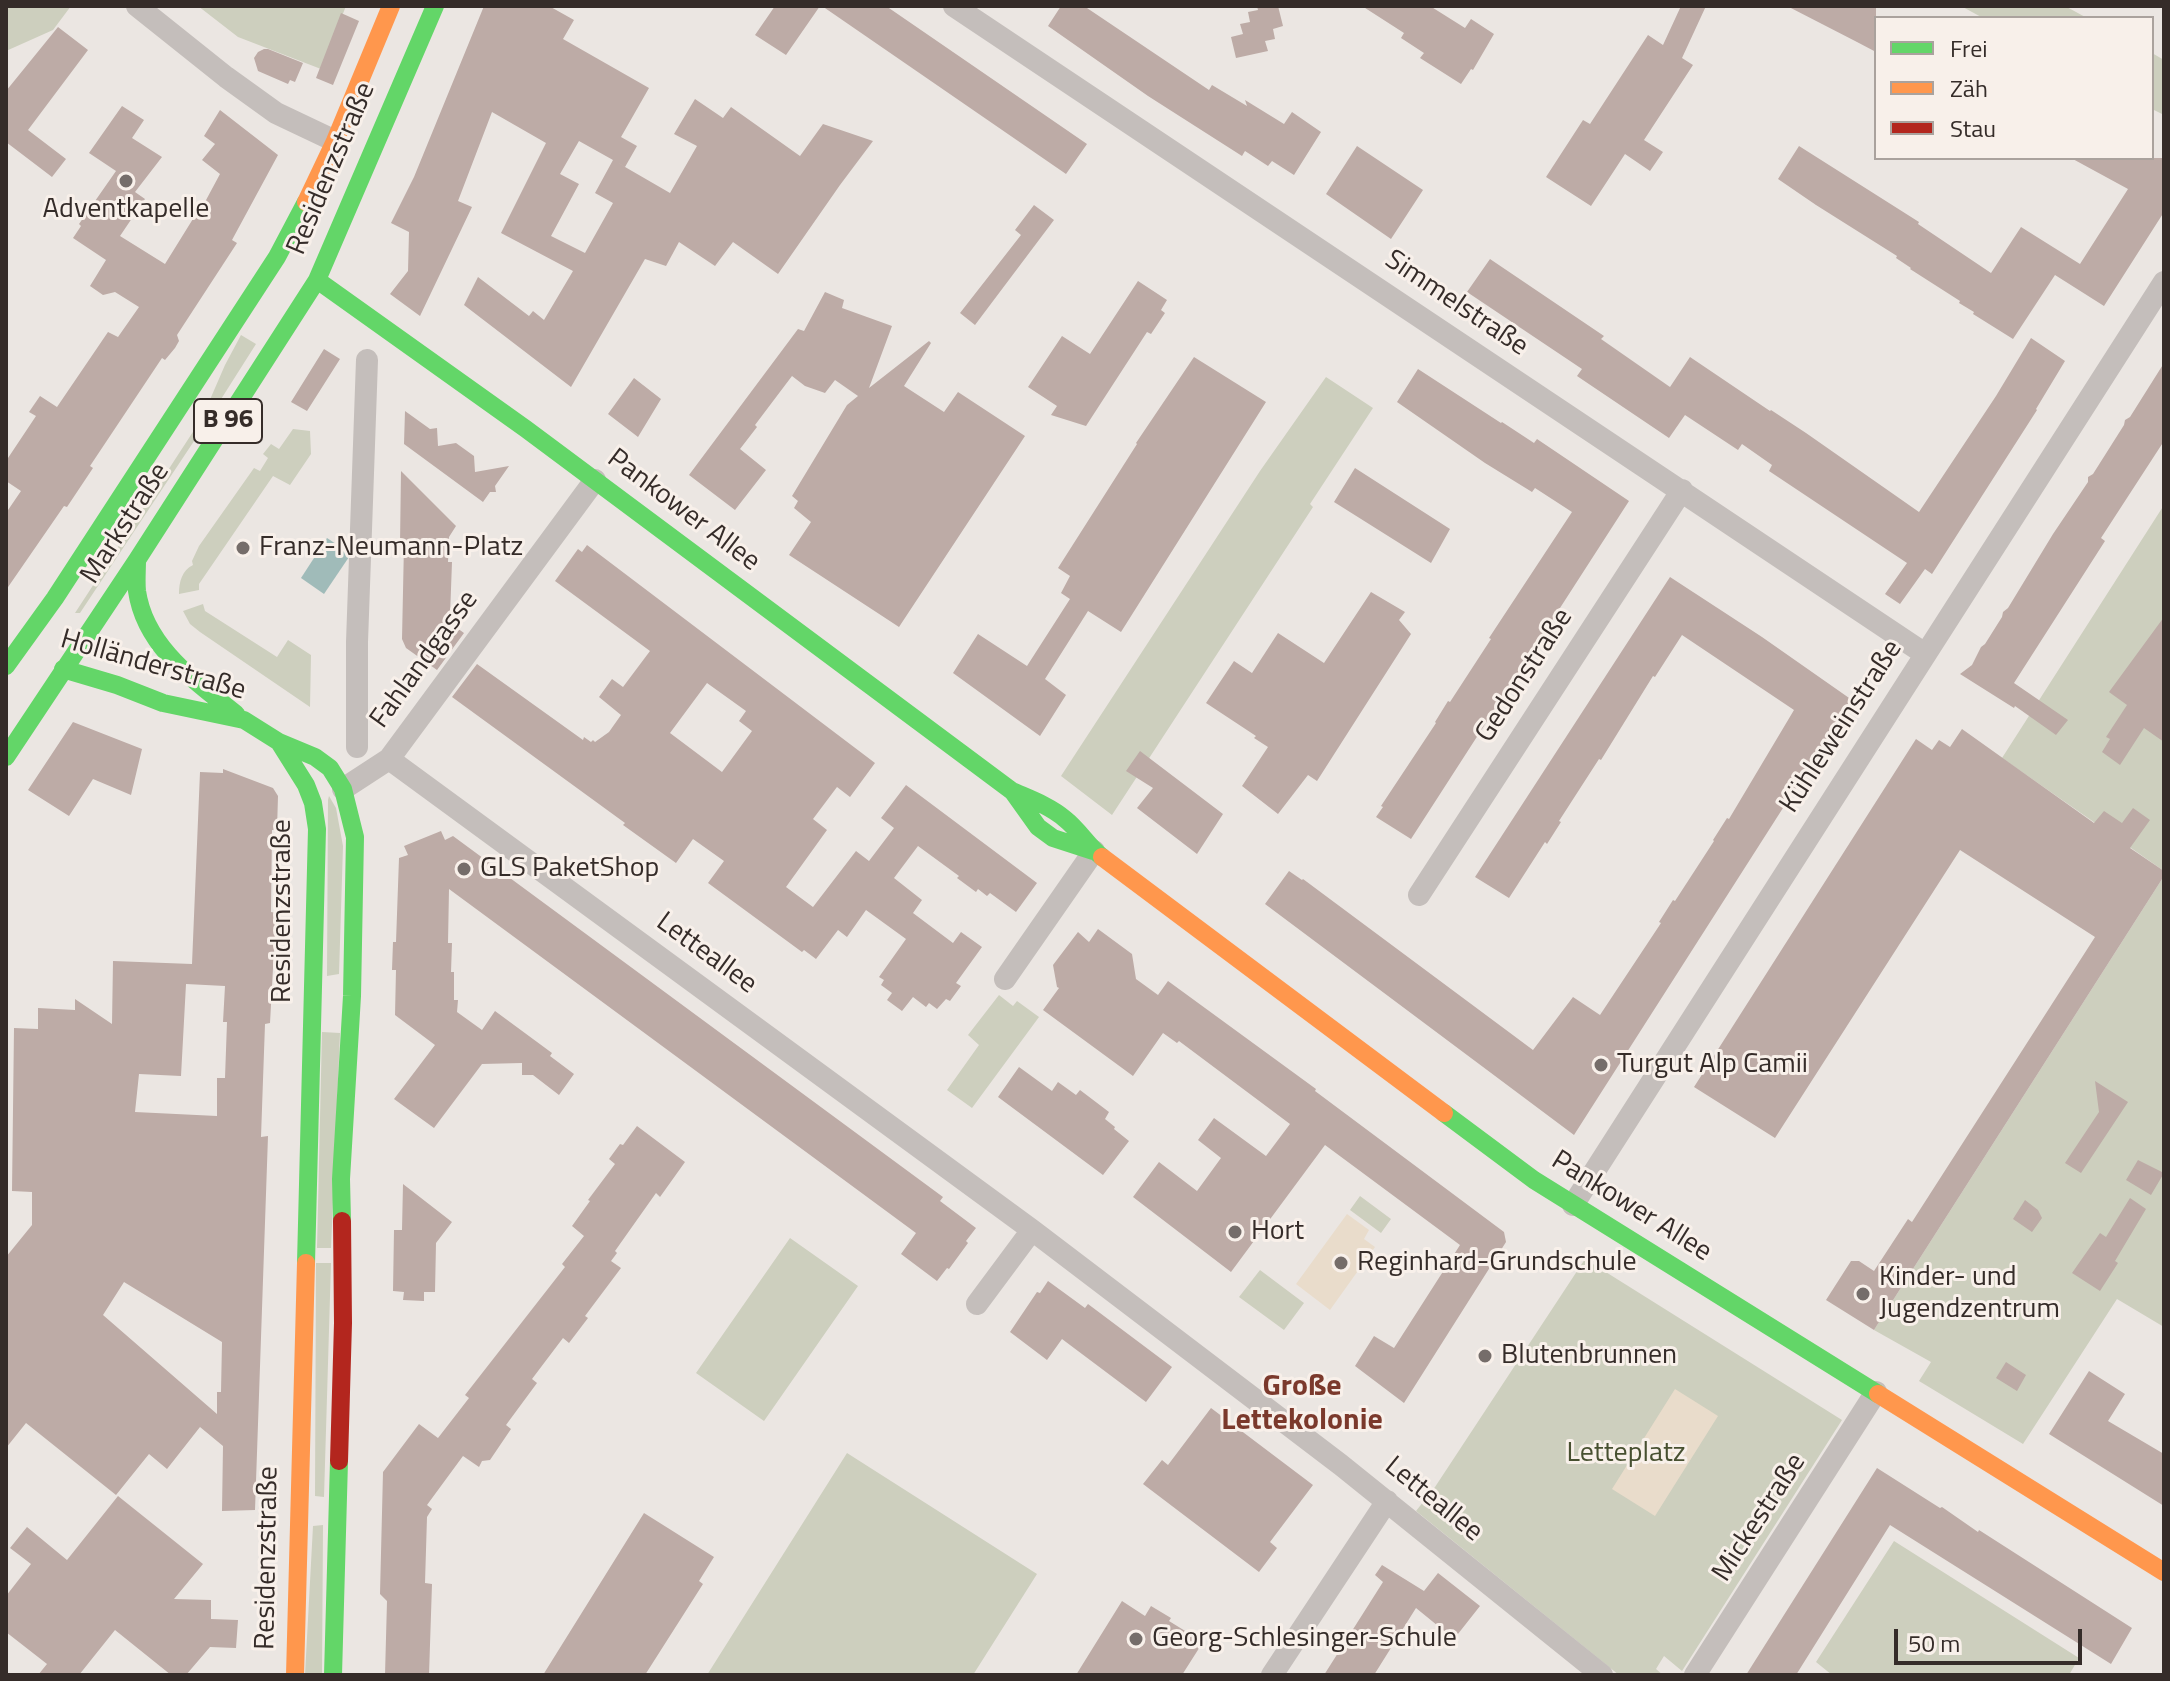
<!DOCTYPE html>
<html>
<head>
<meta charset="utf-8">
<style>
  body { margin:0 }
  #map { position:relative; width:2170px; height:1681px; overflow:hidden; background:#ebe6e2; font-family:"Titillium Web",sans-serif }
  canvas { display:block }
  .frame { position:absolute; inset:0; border:8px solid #352c29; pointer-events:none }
  .legend { position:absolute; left:1874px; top:16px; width:280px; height:144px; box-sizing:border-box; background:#f8f0ea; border:2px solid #aaa29d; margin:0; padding:10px 14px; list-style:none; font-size:24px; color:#352c29 }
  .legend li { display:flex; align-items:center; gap:16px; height:40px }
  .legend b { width:40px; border:2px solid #aaa29d }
  .scale { position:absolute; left:1894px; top:1629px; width:188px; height:36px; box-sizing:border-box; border:4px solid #352c29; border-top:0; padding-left:10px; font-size:24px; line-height:28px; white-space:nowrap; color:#352c29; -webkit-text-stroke:6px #f8f0ea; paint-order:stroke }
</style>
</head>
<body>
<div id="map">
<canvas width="2170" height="1681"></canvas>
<div class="frame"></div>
<ul class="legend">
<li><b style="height:10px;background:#63d668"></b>Frei</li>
<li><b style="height:10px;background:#ff974d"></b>Zäh</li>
<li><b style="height:10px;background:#b3261e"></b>Stau</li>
</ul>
<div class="scale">50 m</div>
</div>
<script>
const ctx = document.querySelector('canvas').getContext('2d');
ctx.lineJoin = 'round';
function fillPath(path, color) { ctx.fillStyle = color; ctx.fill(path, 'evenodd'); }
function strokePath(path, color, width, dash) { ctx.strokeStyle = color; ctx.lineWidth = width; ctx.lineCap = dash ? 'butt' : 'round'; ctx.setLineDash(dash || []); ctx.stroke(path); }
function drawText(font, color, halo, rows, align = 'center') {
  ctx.font = font + ' "Titillium Web",sans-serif'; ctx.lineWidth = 6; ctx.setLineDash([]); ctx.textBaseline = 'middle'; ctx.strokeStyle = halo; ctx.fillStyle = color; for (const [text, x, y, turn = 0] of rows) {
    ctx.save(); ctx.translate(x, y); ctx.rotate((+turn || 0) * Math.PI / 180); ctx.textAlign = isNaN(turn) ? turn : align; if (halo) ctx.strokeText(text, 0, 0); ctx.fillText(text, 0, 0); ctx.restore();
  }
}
fillPath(new Path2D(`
  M6 6H71L53 30 6 51Z
  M198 6H346L321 69 238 37Z
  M1961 6H2065L2087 18H1983Z
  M2152 53 2164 60V115L2152 109Z
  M241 335 256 344 204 426 80 613H75L202 418 225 365Z
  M1326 377 1373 408 1310 504 1313 507 1112 815 1061 776 1260 471Z
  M293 429 310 431 311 454 290 485 273 476 199 584V590L179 594C179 582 182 570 193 565L192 561 199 546 254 468 260 471 268 458 263 454 271 444 279 449Z
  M2164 505V871L2002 758Z
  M203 604 205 611 277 657 288 640 311 655 310 707 200 632 190 624 183 611Z
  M329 796 336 808 343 846 339 974 327 976 328 800Z
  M2164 876V1327L2117 1299 2023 1444 1919 1381 1931 1362 1874 1330Z
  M999 995 1013 1006 1017 1001 1039 1017 972 1108 947 1090 979 1045 968 1035Z
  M322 1032 340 1033 331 1248H317Z
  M1360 1196 1391 1219 1381 1233 1350 1210Z
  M790 1238 858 1286 764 1421 696 1373Z
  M1585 1259 1842 1420 1682 1671 1664 1656 1656 1669 1663 1675H1619L1416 1511 1435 1487Z
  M316 1263H331L324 1497 315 1496Z
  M1260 1270 1304 1303 1284 1330 1239 1297Z
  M847 1453 1037 1574 973 1675H707Z
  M323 1525 322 1675H305L313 1526Z
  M1894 1541 2079 1658 2069 1675H1832L1816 1662Z`), '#cdcfbe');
fillPath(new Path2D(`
  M1347 1214 1369 1230 1364 1239 1375 1247 1330 1310 1296 1284Z
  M1675 1389 1718 1416 1655 1516 1612 1489Z`), '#e9dccb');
fillPath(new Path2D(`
  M327 538 351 554 324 594 301 578Z`), '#a0bbb9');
fillPath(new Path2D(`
  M484 6H549L574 20 563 39 649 88 621 137 637 146 625 167 613 160 670 193 697 146 674 134 695 99 723 118 731 107 800 156 823 124 873 141 840 185 778 274 733 242 715 266 679 242 666 266 645 259 571 387 464 305 478 277 529 316 533 311 544 320 573 271 501 233 546 143 492 112 458 201 472 207 420 316 390 294 408 271 409 232 391 223 414 177ZM579 141 613 160 595 193 613 203 585 253 551 236 579 184 560 174Z
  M775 6H820L786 55 755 35Z
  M822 6H886L1087 144 1066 174Z
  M1061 6H1084L1209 90 1212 85 1247 106 1245 100 1284 124 1292 112 1321 132 1294 175 1272 161 1268 166 1245 151 1242 156 1148 96 1048 26Z
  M1257 6H1278L1283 26 1273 29 1275 39 1265 41 1268 51 1236 58 1231 37 1243 34 1240 24 1250 22 1248 12 1258 10Z
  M1362 6H1430L1465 28 1471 19 1494 34 1473 70 1471 69 1461 84 1420 58 1424 53 1401 38 1404 33Z
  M1681 6H1706L1682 58 1693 65 1644 140 1663 152 1650 171 1625 154 1591 206 1546 177 1583 120 1590 124 1648 35 1663 45Z
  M1787 6H1876V52L1857 42Z
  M341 13 359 21 333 85 316 78Z
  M58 27 88 50 28 130 66 159 52 177 6 142V91Z
  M264 49H268L303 63 295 82 290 80 288 84 258 71 254 58 258 52Z
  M122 106 144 120 132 138 162 157 135 192 145 199 120 236 165 264 196 214 198 215 220 174 202 160 215 144 204 136 220 110 278 155 232 240 237 243 177 335 179 341 175 348 165 360 162 358 90 466 93 468 67 507 64 506 6 590V513L21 491 6 481V461L36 416 29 412 40 396 57 407 108 332 118 337 139 307 115 292 103 295 90 286 106 260 73 238 81 226 79 224 116 171 89 153Z
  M1357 146 1423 190 1391 239 1326 194Z
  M1799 146 1919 222 1918 224 1991 273 2021 227 2080 264 2128 189 2071 158H2164V212L2104 306 2055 275 2013 339 1973 314 1974 312 1959 303 1960 301 1910 269 1911 268 1896 258 1897 256 1816 205 1778 179Z
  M1034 205 1054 220 975 325 960 313 1021 235 1015 230Z
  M1490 259 1604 336 1601 339 1670 387 1690 357 1770 411 1771 410 1806 433 1919 512 1996 396 2031 338 2065 361 2036 409 2037 410 1932 574 1925 569 1900 604 1885 594 1907 563 1769 471 1772 465 1742 444 1738 450 1685 415 1669 438 1577 376 1582 369 1467 292Z
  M1138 281 1167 300 1161 310 1165 313 1151 334 1147 332 1086 426 1051 415 1057 406 1028 387 1062 336 1090 354Z
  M825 292 844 300 842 308 892 326 869 388 929 341 931 343 904 386 944 412 958 392 1025 436 899 627 789 555 811 522 794 508 798 501 792 496 847 405 858 396 835 380 825 393 805 386 792 376 755 425 757 427 740 449 766 470 735 510 689 475 798 329 804 331Z
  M324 349 340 359 307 411 291 402Z
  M1194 357 1266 402 1121 632 1088 611 1045 679 1066 695 1040 736 953 673 978 634 1027 666 1070 599 1061 593 1070 576 1058 568 1137 444 1136 443Z
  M2164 363V441L2101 538 2105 541 2014 683 2068 720 2056 735 2015 706 2014 708 1960 674 1972 665 1981 647 1985 644 2002 617 2003 612 2008 608 2053 534 2088 482V477L2093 474 2124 425 2125 420 2130 417Z
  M1418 369 1501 423 1502 422 1534 443 1537 439 1629 501 1411 839 1376 817 1383 807 1381 806 1436 723 1435 722 1448 701 1450 702 1491 639 1489 638 1572 512 1535 488 1532 492 1485 463 1397 402Z
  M634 378 661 399 638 437 608 414Z
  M405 411 430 429 437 428 438 446 456 443 474 456 475 472 509 466 495 486 496 492H490L483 502 404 444Z
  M1355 468 1450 529 1431 563 1334 502Z
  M401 471 456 526 449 537 448 562H452L450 616 457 628 464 633 437 670 406 648 402 639 404 544H400Z
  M587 545 875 763 850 797 837 787 813 819 827 830 786 887 813 907 856 851 869 861 894 828 881 818 906 785 1037 883 1016 912 990 893 987 896 978 889 976 892 957 878 959 876 918 846 894 878 922 900 913 913 953 943 961 932 982 947 956 983 961 986 950 1001 946 999 937 1009 929 1003 926 1007 913 997 902 1011 887 1000 892 993 881 985 884 980 879 977 906 939 866 910 847 937 838 930 816 959 804 950 802 952 708 883 724 861 693 839 676 863 623 825 625 823 452 697 477 664 583 740 584 737 591 742 593 740 595 742 609 732 621 715 599 697 612 679 623 687 650 651 555 581 578 549 582 552ZM707 683 746 711 739 721 752 731 722 772 670 733Z
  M1670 577 1762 637 1852 700 1574 1135 1265 904 1289 871 1302 880 1303 879 1533 1050 1573 997 1600 1015 1661 923 1659 922 1673 900 1675 901 1714 841 1713 840 1727 818 1729 819 1794 710 1682 635 1655 677 1653 676 1601 760 1599 759 1559 821 1561 822 1547 844 1545 842 1509 898 1475 877Z
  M1371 592 1405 612 1399 620 1411 634 1317 781 1308 775 1278 814 1242 786 1268 747 1254 738 1256 736 1206 703 1234 661 1252 673 1278 633 1324 663Z
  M2164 617V742L2144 728 2120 765 2102 752 2110 739 2106 737 2127 705 2109 692Z
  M73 722 142 749 131 795 93 779 69 816 28 790Z
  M1962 729 2094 823 2104 811 2122 823 2133 808 2150 820 2130 848 2164 871V876L1874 1330 1826 1300 1851 1261H1859L1874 1271 1908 1219 1912 1222 2095 937 1960 850 1775 1138 1694 1087 1916 739 1932 750 1939 740 1950 747Z
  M1140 751 1223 814 1197 854 1137 808 1153 788 1126 771Z
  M223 769 273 788 278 796 277 830H272L271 912 276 913 270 1023 265 1024 263 1080 261 1137 268 1136 255 1510 222 1511 223 1446 200 1427 167 1469 149 1454 116 1495 26 1423 6 1448V1257L32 1225V1192L12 1191 14 1028 38 1029V1008L75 1010V999L112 1024 113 961 192 964 200 772 223 773ZM186 984 225 986 223 1022H227L225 1078H217V1116L135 1112 139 1074 181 1076ZM124 1282 222 1342 221 1392H217V1414L103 1315Z
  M441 831 445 840 453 836 943 1197 940 1201 976 1228 966 1241 968 1243 949 1269 947 1268 937 1281 901 1254 916 1233 449 889 448 943H452L451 972H454V1000H458L457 1012 482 1030 495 1011 552 1053 550 1056 574 1074 559 1095 533 1075H522V1063L482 1064 434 1128 394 1099 435 1045 395 1015 396 970H392L393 942H396L399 858 408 855 404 846Z
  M1098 929 1132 954 1136 979 1158 995 1168 981 1316 1089 1315 1091 1504 1232 1506 1242 1404 1403 1355 1366 1374 1336 1394 1348 1460 1245 1325 1145 1231 1272 1133 1197 1159 1162 1197 1191 1221 1158 1198 1140 1214 1118 1266 1156 1290 1124 1179 1041 1177 1043 1163 1033 1133 1076 1043 1010 1059 988 1057 987 1053 965 1078 932 1089 942Z
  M1019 1067 1052 1091 1058 1082 1076 1095 1080 1090 1109 1112 1105 1119 1115 1127 1114 1129 1129 1141 1103 1175 998 1097Z
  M2095 1081 2128 1102 2081 1173 2065 1163 2099 1112Z
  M637 1126 685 1162 660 1197 656 1193 615 1251 617 1253 611 1261 621 1268 585 1316 588 1318 569 1343 563 1338 532 1379 537 1383 506 1425 511 1429 490 1460 482 1461 479 1467 463 1456 427 1505 432 1509 427 1517 425 1583 432 1584 429 1675H385L387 1601 380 1594 383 1472 419 1424 438 1438 469 1398 465 1395 565 1267 562 1264 584 1236 572 1226 590 1201 588 1200 615 1164 609 1159 620 1144 623 1145Z
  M2138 1160 2164 1173 2151 1195 2126 1180Z
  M403 1184 452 1222 436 1243 435 1292H424V1301L403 1300 404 1292 393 1291 394 1230H402Z
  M2130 1198 2146 1209 2115 1261 2118 1263 2100 1291 2072 1273 2100 1233 2106 1237Z
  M2025 1200 2038 1210 2042 1218 2032 1232 2013 1219Z
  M1048 1281 1085 1308 1088 1304 1172 1367 1146 1402 1062 1339 1047 1360 1010 1332 1037 1292 1040 1293Z
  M2006 1362 2026 1375 2017 1391 1996 1378Z
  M2089 1371 2125 1394 2108 1421 2164 1454V1506L2049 1434Z
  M1211 1408 1313 1485 1270 1542 1277 1548 1259 1572 1143 1484 1162 1460 1168 1465Z
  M1877 1468 1940 1508 1942 1507 1978 1532 1979 1530 2132 1628 2111 1664 1890 1525 1796 1675H1746Z
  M118 1496 203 1564 174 1599 211 1600V1619L238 1620 236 1648 210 1647 186 1675H171L115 1630 79 1675H38L47 1664 6 1632V1596L31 1564 10 1548 27 1527 67 1560Z
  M644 1513 714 1557 699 1581 703 1584 645 1675H543Z
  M1382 1565 1424 1591 1438 1573 1480 1606 1454 1639 1416 1608 1374 1675H1324L1383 1582 1375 1575Z
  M1122 1601 1145 1616 1151 1606 1171 1618 1169 1621 1203 1642 1182 1675H1076Z`), '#bdaba6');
strokePath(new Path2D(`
  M137 6 226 77 276 113 335 141
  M954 6 1925 654
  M357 747V642L367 360
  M389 759 1032 1230 1341 1465 1602 1675
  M343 789 389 759 595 480
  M1419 895 1682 490
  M1005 979 1094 851
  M1573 1205 2164 282
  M977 1304 1032 1230
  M1272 1675 1387 1501
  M1695 1675 1876 1392`), '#c4bebb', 22);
strokePath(new Path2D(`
  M317 280 526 429 1012 791C1030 799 1050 806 1065 819 1079 830 1088 846 1102 857
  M137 560C137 570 136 581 137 591 145 647 195 681 236 714
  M6 666 55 598 277 257 306 202
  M63 669 117 685 163 703 244 720 279 742 315 757 330 768 343 789 355 837 352 996 341 1179 342 1221
  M279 742 306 785 313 803 317 829 306 1263
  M6 757 137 560 317 280 435 6
  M1013 792 1038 827 1053 838 1093 851
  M1444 1113 1534 1180 1878 1394
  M333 1675 339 1461`), '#63d668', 18);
strokePath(new Path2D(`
  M306 202 335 141 391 6
  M1102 857 1444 1113
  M1878 1394 2164 1572
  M295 1675 306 1263`), '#ff974d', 18);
strokePath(new Path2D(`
  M339 1461 343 1323 342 1221`), '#b3261e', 18);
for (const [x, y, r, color] of [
  [126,181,8,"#756d6a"],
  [243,548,8,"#756d6a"],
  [464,869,8,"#756d6a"],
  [1601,1065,8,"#756d6a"],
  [1235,1232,8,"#756d6a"],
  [1341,1263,8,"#756d6a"],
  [1863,1294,8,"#756d6a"],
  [1485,1356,8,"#756d6a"],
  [1136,1639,8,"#756d6a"]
]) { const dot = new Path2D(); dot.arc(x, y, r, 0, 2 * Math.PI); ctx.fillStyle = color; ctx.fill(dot); strokePath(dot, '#f8f0ea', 3); }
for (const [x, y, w] of [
  [228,421,68]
]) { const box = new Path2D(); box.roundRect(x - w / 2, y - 22, w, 44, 6); ctx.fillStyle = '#f8f0ea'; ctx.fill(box); strokePath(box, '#352c29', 2); }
drawText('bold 26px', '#352c29', null, [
  ["B 96",228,421]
]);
drawText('28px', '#352c29', '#f8f0ea', [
  ["Residenzstraße",332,169,-67],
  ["Simmelstraße",1456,304,34],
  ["Pankower Allee",683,511,37],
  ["Markstraße",126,524,-57],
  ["Fahlandgasse",425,660,-54],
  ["Holländerstraße",153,666,16],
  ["Gedonstraße",1525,676,-57],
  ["Kühleweinstraße",1842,727,-57],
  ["Residenzstraße",283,911,-90],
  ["Letteallee",706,954,36],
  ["Pankower Allee",1631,1207,32],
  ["Letteallee",1433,1500,39],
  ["Mickestraße",1760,1518,-57],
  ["Residenzstraße",268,1558,-89]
]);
drawText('28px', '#352c29', '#f8f0ea', [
  ["Adventkapelle",126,210,"center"],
  ["Franz-Neumann-Platz",259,548],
  ["GLS PaketShop",480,869],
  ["Turgut Alp Camii",1617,1065],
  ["Hort",1251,1232],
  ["Reginhard-Grundschule",1357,1263],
  ["Kinder- und",1879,1278],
  ["Jugendzentrum",1879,1310],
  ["Blutenbrunnen",1501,1356],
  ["Georg-Schlesinger-Schule",1152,1639]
], 'left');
drawText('28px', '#475030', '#f8f0ea', [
  ["Letteplatz",1626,1454]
]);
drawText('bold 30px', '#7b392c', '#f8f0ea', [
  ["Große",1302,1388],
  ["Lettekolonie",1302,1422]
]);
</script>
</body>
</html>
